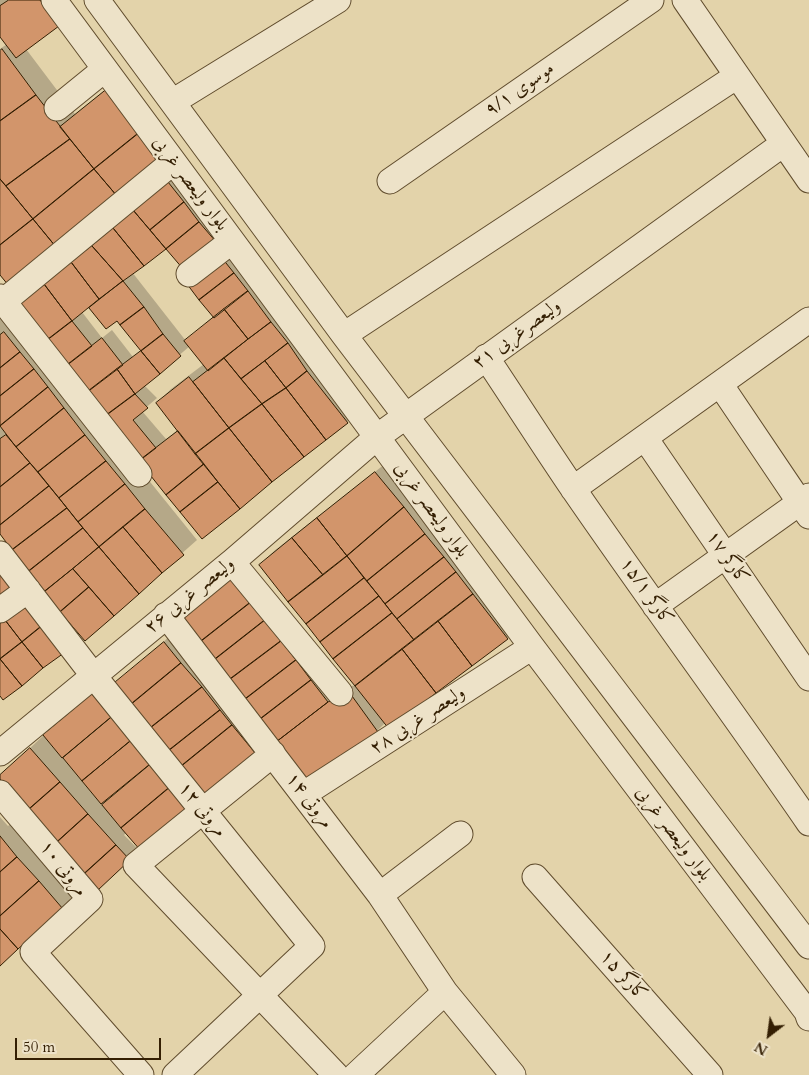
<!DOCTYPE html>
<html>
<head>
<meta charset="utf-8">
<style>
  body { margin:0 }
  #map { position:relative; width:809px; height:1075px; overflow:hidden; background:#e3d3aa; font-family:Cardo,serif }
  canvas { display:block }
  .north { position:absolute; left:744px; top:1010px; width:50px; height:50px; -webkit-text-stroke:4px #ede2c8; paint-order:stroke; rotate:210deg; font-size:14px; font-weight:700; line-height:20px; text-align:center; color:#341f03 }
  .north::after { content:''; display:block; margin:auto; width:18px; height:22px; background:#341f03; clip-path:polygon(50% 0,100% 100%,50% 72%,0 100%) }
  .scale { position:absolute; left:15px; top:1038px; width:146px; height:22px; box-sizing:border-box; border:2px solid #341f03; border-top:0; padding-left:6px; font-size:15px; line-height:18px; white-space:nowrap; color:#341f03; -webkit-text-stroke:4px #ede2c8; paint-order:stroke }
</style>
</head>
<body>
<div id="map">
<canvas width="809" height="1075"></canvas>
<div class="north">N</div>
<div class="scale">50 m</div>
</div>
<script>
const ctx = document.querySelector('canvas').getContext('2d');
ctx.lineJoin = 'round';
function fillPath(path, color) { ctx.fillStyle = color; ctx.fill(path, 'evenodd'); }
function strokePath(path, color, width, dash) { ctx.strokeStyle = color; ctx.lineWidth = width; ctx.lineCap = dash ? 'butt' : 'round'; ctx.setLineDash(dash || []); ctx.stroke(path); }
function drawText(font, color, halo, rows, align = 'center') {
  ctx.font = font + ' Cardo,Amiri,serif'; ctx.lineWidth = 4; ctx.setLineDash([]); ctx.textBaseline = 'middle'; ctx.strokeStyle = halo; ctx.fillStyle = color; for (const [text, x, y, turn = 0] of rows) {
    ctx.save(); ctx.translate(x, y); ctx.rotate((+turn || 0) * Math.PI / 180); ctx.textAlign = isNaN(turn) ? turn : align; if (halo) ctx.strokeText(text, 0, 0); ctx.fillText(text, 0, 0); ctx.restore();
  }
}
fillPath(new Path2D(`
  M0 0H64L26 49 75 114 121 77 0 273V49L7 44 0 34Z
  M177 173 225 233 216 242 166 247 132 272 186 341 214 316 189 285 231 249 361 408 347 422 202 537 20 304ZM89 306 106 327 117 319 142 350 133 357 112 330 102 338 82 312ZM190 346 204 364 171 389 157 403 178 430 166 439 142 411 157 398 144 385Z
  M0 296 197 540 85 639 49 588 0 533Z
  M390 460 521 624 507 638 389 727 385 723 377 731 303 779 247 565 343 688 356 685 260 565 274 551Z
  M178 629 269 739 255 753 127 832 124 835 139 850 130 860 0 776 59 721 107 681 114 685Z
  M0 817 8 826 13 822 76 894 0 964Z`), '#0003');
const building = new Path2D(`
  M9 0H40L59 26 16 58 0 37V6Z
  M2 49 36 95 0 121V51Z
  M106 90 140 132 94 169 60 127Z
  M36 95 70 139 6 186 0 179V121Z
  M140 132 162 159 117 196 94 169Z
  M70 139 94 169 33 219 6 186Z
  M94 169 117 196 56 247 33 219Z
  M0 179 33 219 0 245Z
  M168 182 184 202 150 230 133 210Z
  M184 202 199 222 166 249 150 230Z
  M133 210 166 249 144 266 113 228Z
  M33 219 56 247 9 286 0 275V245Z
  M199 222 217 243 184 270 166 249Z
  M113 228 144 266 123 281 92 246Z
  M92 246 123 281 99 299 71 262Z
  M222 258 234 273 199 300 187 284Z
  M71 262 99 299 72 321 44 284Z
  M234 273 248 291 214 318 199 300Z
  M123 281 144 307 120 325 117 321 106 329 89 308Z
  M44 284 72 321 46 341 18 304Z
  M248 291 271 322 248 339 224 309Z
  M144 307 163 334 141 351 120 325Z
  M224 309 248 339 208 371 184 341Z
  M72 321 92 346 66 366 46 341Z
  M271 322 288 343 241 379 224 358Z
  M4 332 20 352 0 368V335Z
  M163 334 181 356 160 374 141 351Z
  M102 338 123 365 86 393 66 366Z
  M288 343 307 371 286 388 265 361Z
  M141 351 160 374 135 394 117 369Z
  M20 352 34 369 0 396V368Z
  M224 358 262 404 229 428 193 382Z
  M265 361 286 388 262 404 241 379Z
  M34 369 48 387 0 426V396Z
  M117 369 135 394 104 417 86 393Z
  M307 371 348 423 326 440 286 388Z
  M189 377 229 428 195 454 156 403Z
  M48 387 64 408 16 447 0 426Z
  M286 388 326 440 304 457 262 404Z
  M135 394 148 408 133 420 156 448 139 461 104 417Z
  M262 404 304 457 272 482 229 428Z
  M64 408 85 435 38 472 16 447Z
  M229 428 272 482 240 509 195 454Z
  M178 431 204 464 166 495 139 461Z
  M6 435 30 463 0 487V439Z
  M85 435 106 461 59 498 38 472Z
  M106 461 125 484 78 522 59 498Z
  M30 463 49 486 0 525V487Z
  M204 464 218 482 180 512 166 495Z
  M375 472 404 507 347 556 317 518Z
  M218 482 240 509 202 539 180 512Z
  M125 484 145 509 99 547 78 522Z
  M49 486 67 508 12 550 0 534V525Z
  M404 507 425 534 367 581 347 556Z
  M67 508 83 528 29 571 12 550Z
  M145 509 184 555 162 573 123 527Z
  M317 518 347 556 323 575 292 538Z
  M123 527 162 573 139 594 99 547Z
  M83 528 99 547 44 592 29 571Z
  M425 534 444 557 385 604 367 581Z
  M292 538 323 575 288 602 259 565Z
  M99 547 139 594 114 616 73 569Z
  M347 556 364 578 306 624 288 602Z
  M444 557 456 572 397 619 385 604Z
  M0 568 13 585 0 595Z
  M73 569 89 587 60 612 44 592Z
  M456 572 473 594 414 640 397 619Z
  M232 578 251 602 200 642 181 617Z
  M364 578 379 596 320 642 306 624Z
  M89 587 114 616 85 641 60 612Z
  M473 594 508 639 472 666 438 621Z
  M379 596 392 613 333 659 320 642Z
  M251 602 265 620 214 660 200 642Z
  M26 603 43 625 22 642 5 620Z
  M392 613 414 640 355 686 333 659Z
  M5 620 22 642 0 659V624Z
  M265 620 281 641 229 680 214 660Z
  M438 621 472 666 436 693 402 649Z
  M43 625 64 653 43 668 22 642Z
  M281 641 296 660 244 700 229 680Z
  M22 642 43 668 22 686 0 659Z
  M164 642 181 663 129 706 112 685Z
  M402 649 436 693 389 729 355 686Z
  M0 659 22 686 3 700 0 696Z
  M296 660 311 680 259 720 244 700Z
  M181 663 202 687 149 729 129 706Z
  M311 680 328 702 276 742 259 720Z
  M202 687 220 710 167 752 149 729Z
  M92 694 111 717 62 758 43 735Z
  M352 696 378 732 302 781 276 742 328 702Z
  M220 710 232 725 179 768 167 752Z
  M112 717 131 740 82 781 63 758Z
  M232 725 256 754 203 797 179 768Z
  M131 741 150 764 101 804 82 781Z
  M30 748 60 782 27 811 0 779V775Z
  M151 764 170 787 121 828 102 805Z
  M60 782 88 814 56 843 27 811Z
  M170 787 189 810 141 851 121 828Z
  M88 814 116 845 84 874 56 843Z
  M0 836 17 857 0 872Z
  M116 845 130 860 98 890 84 874Z
  M17 857 39 881 0 916V872Z
  M39 881 63 909 18 949 0 929V916Z
  M0 929 18 949 0 966Z`);
fillPath(building, '#d2956b');
strokePath(building, '#341f03', 1);
const minor = new Path2D(`
  M54 0 532 647 807 1012 809 1018
  M97 0 344 335 809 946
  M685 0 809 180
  M174 101 338 0
  M57 108 105 69
  M390 181 651 0
  M189 274 232 241
  M0 297 139 474
  M4 301 173 162
  M344 335 737 76
  M486 357C516 402 544 446 574 490 651 602 732 711 809 823
  M720 384 809 516
  M645 438 809 678
  M573 489 809 320
  M0 554 93 675 312 946 175 1075
  M232 562 340 693
  M655 606 809 496
  M0 610 28 590
  M166 615 380 895 445 992 513 1075
  M0 753 232 562 377 437 783 144
  M273 754 136 865 336 1075
  M0 793 90 899 33 952 141 1075
  M304 794 532 647
  M535 877 710 1075
  M380 895 460 834
  M356 1075 445 992`);
strokePath(minor, '#604c2d', 27);
strokePath(minor, '#ede2c8', 25);
drawText('19px', '#341f03', '#ede2c8', [
  ["موسوی ۹/۱",520,90,-35],
  ["بلوار ولیعصر غربی",190,184,53],
  ["ولیعصرغربی ۲۱",517,335,-36],
  ["بلوار ولیعصر غربی",431,510,54],
  ["کارگر ۱۷",727,558,56],
  ["کارگر ۱۵/۱",646,592,55],
  ["ولیعصر غربی ۲۶",190,596,-39],
  ["ولیعصر غربی ۲۸",418,721,-33],
  ["مروتی ۱۴",309,801,53],
  ["مروتی ۱۲",202,810,51],
  ["بلوار ولیعصر غربی",673,834,53],
  ["مروتی ۱۰",63,869,52],
  ["کارگر ۱۵",623,976,48]
]);
</script>
</body>
</html>
